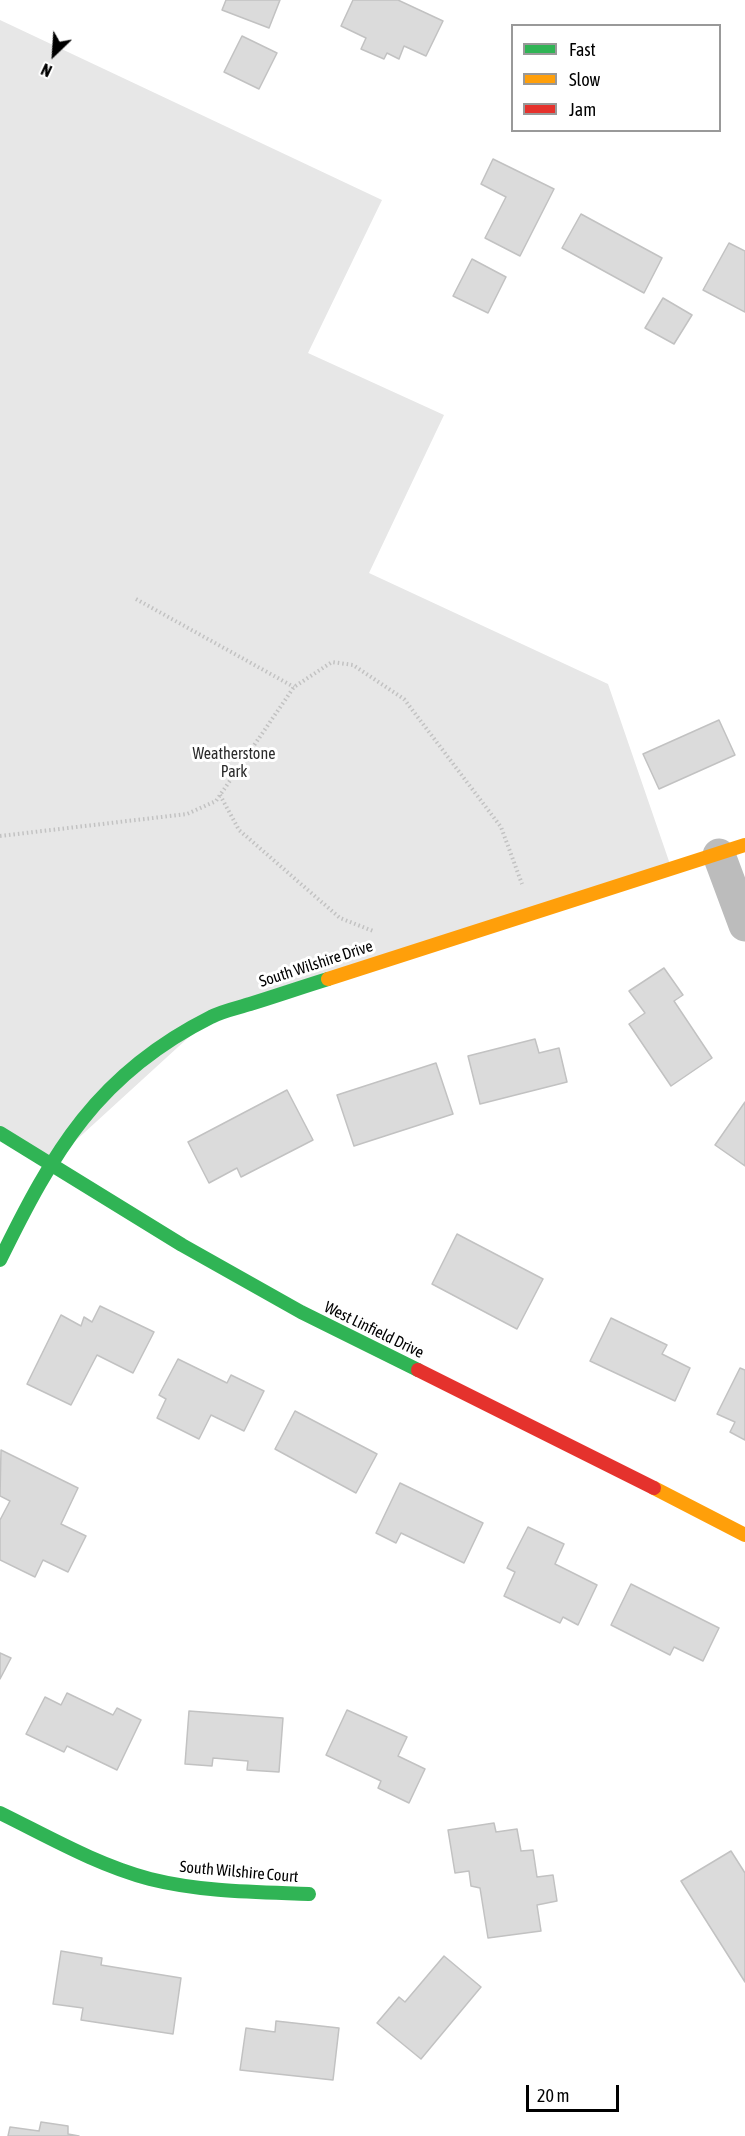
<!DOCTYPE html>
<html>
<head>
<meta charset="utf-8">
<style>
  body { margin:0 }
  #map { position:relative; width:745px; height:2136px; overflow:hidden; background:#fff; font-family:"Asap Condensed",sans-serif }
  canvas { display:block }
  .legend { position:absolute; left:511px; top:24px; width:210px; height:108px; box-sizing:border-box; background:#fff; border:2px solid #999; margin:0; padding:8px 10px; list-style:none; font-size:18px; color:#000 }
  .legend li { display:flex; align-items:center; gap:12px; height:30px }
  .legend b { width:30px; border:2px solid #999 }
  .north { position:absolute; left:24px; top:24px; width:60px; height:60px; -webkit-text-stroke:4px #fff; paint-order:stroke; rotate:205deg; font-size:16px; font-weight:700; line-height:24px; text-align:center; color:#000 }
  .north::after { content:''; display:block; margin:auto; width:21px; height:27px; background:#000; clip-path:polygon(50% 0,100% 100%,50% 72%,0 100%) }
  .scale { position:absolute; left:526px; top:2085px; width:93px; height:27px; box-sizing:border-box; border:3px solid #000; border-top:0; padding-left:8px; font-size:18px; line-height:21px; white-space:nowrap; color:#000; -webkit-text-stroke:4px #fff; paint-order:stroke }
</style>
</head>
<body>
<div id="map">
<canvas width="745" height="2136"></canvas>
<ul class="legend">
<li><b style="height:8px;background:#30b455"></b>Fast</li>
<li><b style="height:8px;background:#ff9f0a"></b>Slow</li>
<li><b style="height:8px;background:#e5322d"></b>Jam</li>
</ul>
<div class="north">N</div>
<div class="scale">20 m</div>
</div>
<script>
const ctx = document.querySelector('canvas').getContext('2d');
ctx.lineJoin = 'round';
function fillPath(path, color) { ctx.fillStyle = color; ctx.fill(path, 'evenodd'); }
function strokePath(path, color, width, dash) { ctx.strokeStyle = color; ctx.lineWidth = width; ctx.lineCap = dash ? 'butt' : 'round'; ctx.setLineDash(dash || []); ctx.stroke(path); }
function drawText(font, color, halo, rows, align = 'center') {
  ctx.font = font + ' "Asap Condensed",sans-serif'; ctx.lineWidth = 6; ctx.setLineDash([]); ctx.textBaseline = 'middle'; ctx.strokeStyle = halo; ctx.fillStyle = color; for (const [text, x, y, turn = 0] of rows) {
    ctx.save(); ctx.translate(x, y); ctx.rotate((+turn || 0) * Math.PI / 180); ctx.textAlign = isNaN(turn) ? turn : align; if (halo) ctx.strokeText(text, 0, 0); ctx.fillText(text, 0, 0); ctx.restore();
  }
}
fillPath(new Path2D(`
  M0 20 382 200 308 353 444 415 369 573 608 684 672 870 212 1016 50 1164 0 1133Z`), '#e7e7e7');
const building = new Path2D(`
  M226 0H280L269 28 222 10Z
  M353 0H398L443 21 426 56 404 46 399 59 387 53 384 59 361 49 366 38 341 26Z
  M242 36 277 53 259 89 224 72Z
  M493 159 554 189 520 256 485 238 506 197 481 184Z
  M581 214 662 258 644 293 562 248Z
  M729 243 745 251V312L703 290Z
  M472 259 506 277 488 313 453 296Z
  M663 298 692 315 674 344 645 328Z
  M719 720 735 755 659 789 643 754Z
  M664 968 683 995 674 1001 712 1058 671 1086 629 1024 645 1013 629 991Z
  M535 1039 539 1053 559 1048 567 1082 480 1104 468 1056Z
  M436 1063 453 1114 354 1146 337 1095Z
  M287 1090 313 1140 241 1177 237 1168 209 1183 188 1142Z
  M745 1102V1166L715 1145Z
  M457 1234 543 1279 517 1329 432 1284Z
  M100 1306 154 1332 133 1373 97 1355 71 1405 27 1384 61 1315 81 1326 84 1317 92 1322Z
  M611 1318 667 1345 662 1354 690 1368 675 1401 590 1361Z
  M178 1359 227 1383 231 1375 264 1391 244 1431 211 1415 199 1439 157 1418 166 1399 159 1395Z
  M740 1368 745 1370V1440L730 1432 735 1422 717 1414Z
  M295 1411 377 1454 356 1493 275 1449Z
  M1 1450 78 1488 61 1524 86 1536 68 1572 43 1560 35 1577 0 1560V1520L10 1501 0 1496Z
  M400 1483 483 1523 464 1563 401 1533 396 1543 376 1533Z
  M528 1527 564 1544 555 1564 597 1585 578 1625 563 1617 560 1623 504 1596 515 1572 507 1568Z
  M631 1584 719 1628 703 1661 674 1647 670 1655 611 1625Z
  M0 1653 11 1658 0 1679Z
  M67 1693 113 1715 117 1708 141 1720 117 1770 67 1746 64 1752 26 1734 45 1697 61 1705Z
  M347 1710 407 1737 398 1756 425 1769 409 1803 378 1788 381 1781 326 1755Z
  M189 1711 283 1718 279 1772 247 1770 248 1761 213 1758 212 1766 185 1764Z
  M494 1823 496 1832 517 1829 521 1851 533 1850 537 1877 553 1875 557 1901 537 1905 541 1931 488 1938 480 1888 471 1886 469 1871 455 1873 448 1830Z
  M731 1851 745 1873V1982L681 1881Z
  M61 1951 102 1958 101 1965 181 1978 173 2034 81 2020 83 2008 53 2004Z
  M444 1956 481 1987 421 2059 377 2023 399 1997 405 2002Z
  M276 2021 339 2028 333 2080 240 2070 246 2028 275 2032Z
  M41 2122 68 2126V2134L79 2136H8L10 2127 39 2131Z`);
fillPath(building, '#dbdbdb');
strokePath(building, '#c2c2c2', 1.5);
strokePath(new Path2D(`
  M136 599 294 687
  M220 795 239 830 340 918 373 931
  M0 836 187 814 216 801 294 687 332 662 353 665 404 699 501 827 522 884`), '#c2c2c2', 4, [1.5, 3]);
strokePath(new Path2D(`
  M719 855 745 925`), '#bcbcbc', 33);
strokePath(new Path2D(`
  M0 1133 182 1245 301 1312 418 1370
  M0 1260C53 1152 97 1074 211 1017 222 1011 237 1008 250 1004 276 996 302 987 328 979
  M0 1813C49 1837 97 1865 150 1879 202 1892 256 1892 309 1894`), '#30b455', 14);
strokePath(new Path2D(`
  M328 979 745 845
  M654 1488 745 1535`), '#ff9f0a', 14);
strokePath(new Path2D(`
  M418 1370 654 1488`), '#e5322d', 14);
drawText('16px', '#2b2b2b', '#fff', [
  ["Weatherstone",234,754],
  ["Park",234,772]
]);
drawText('16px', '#000', '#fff', [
  ["South Wilshire Drive",316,964,-18],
  ["West Linfield Drive",374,1330,26],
  ["South Wilshire Court",239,1872,5]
]);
</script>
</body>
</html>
